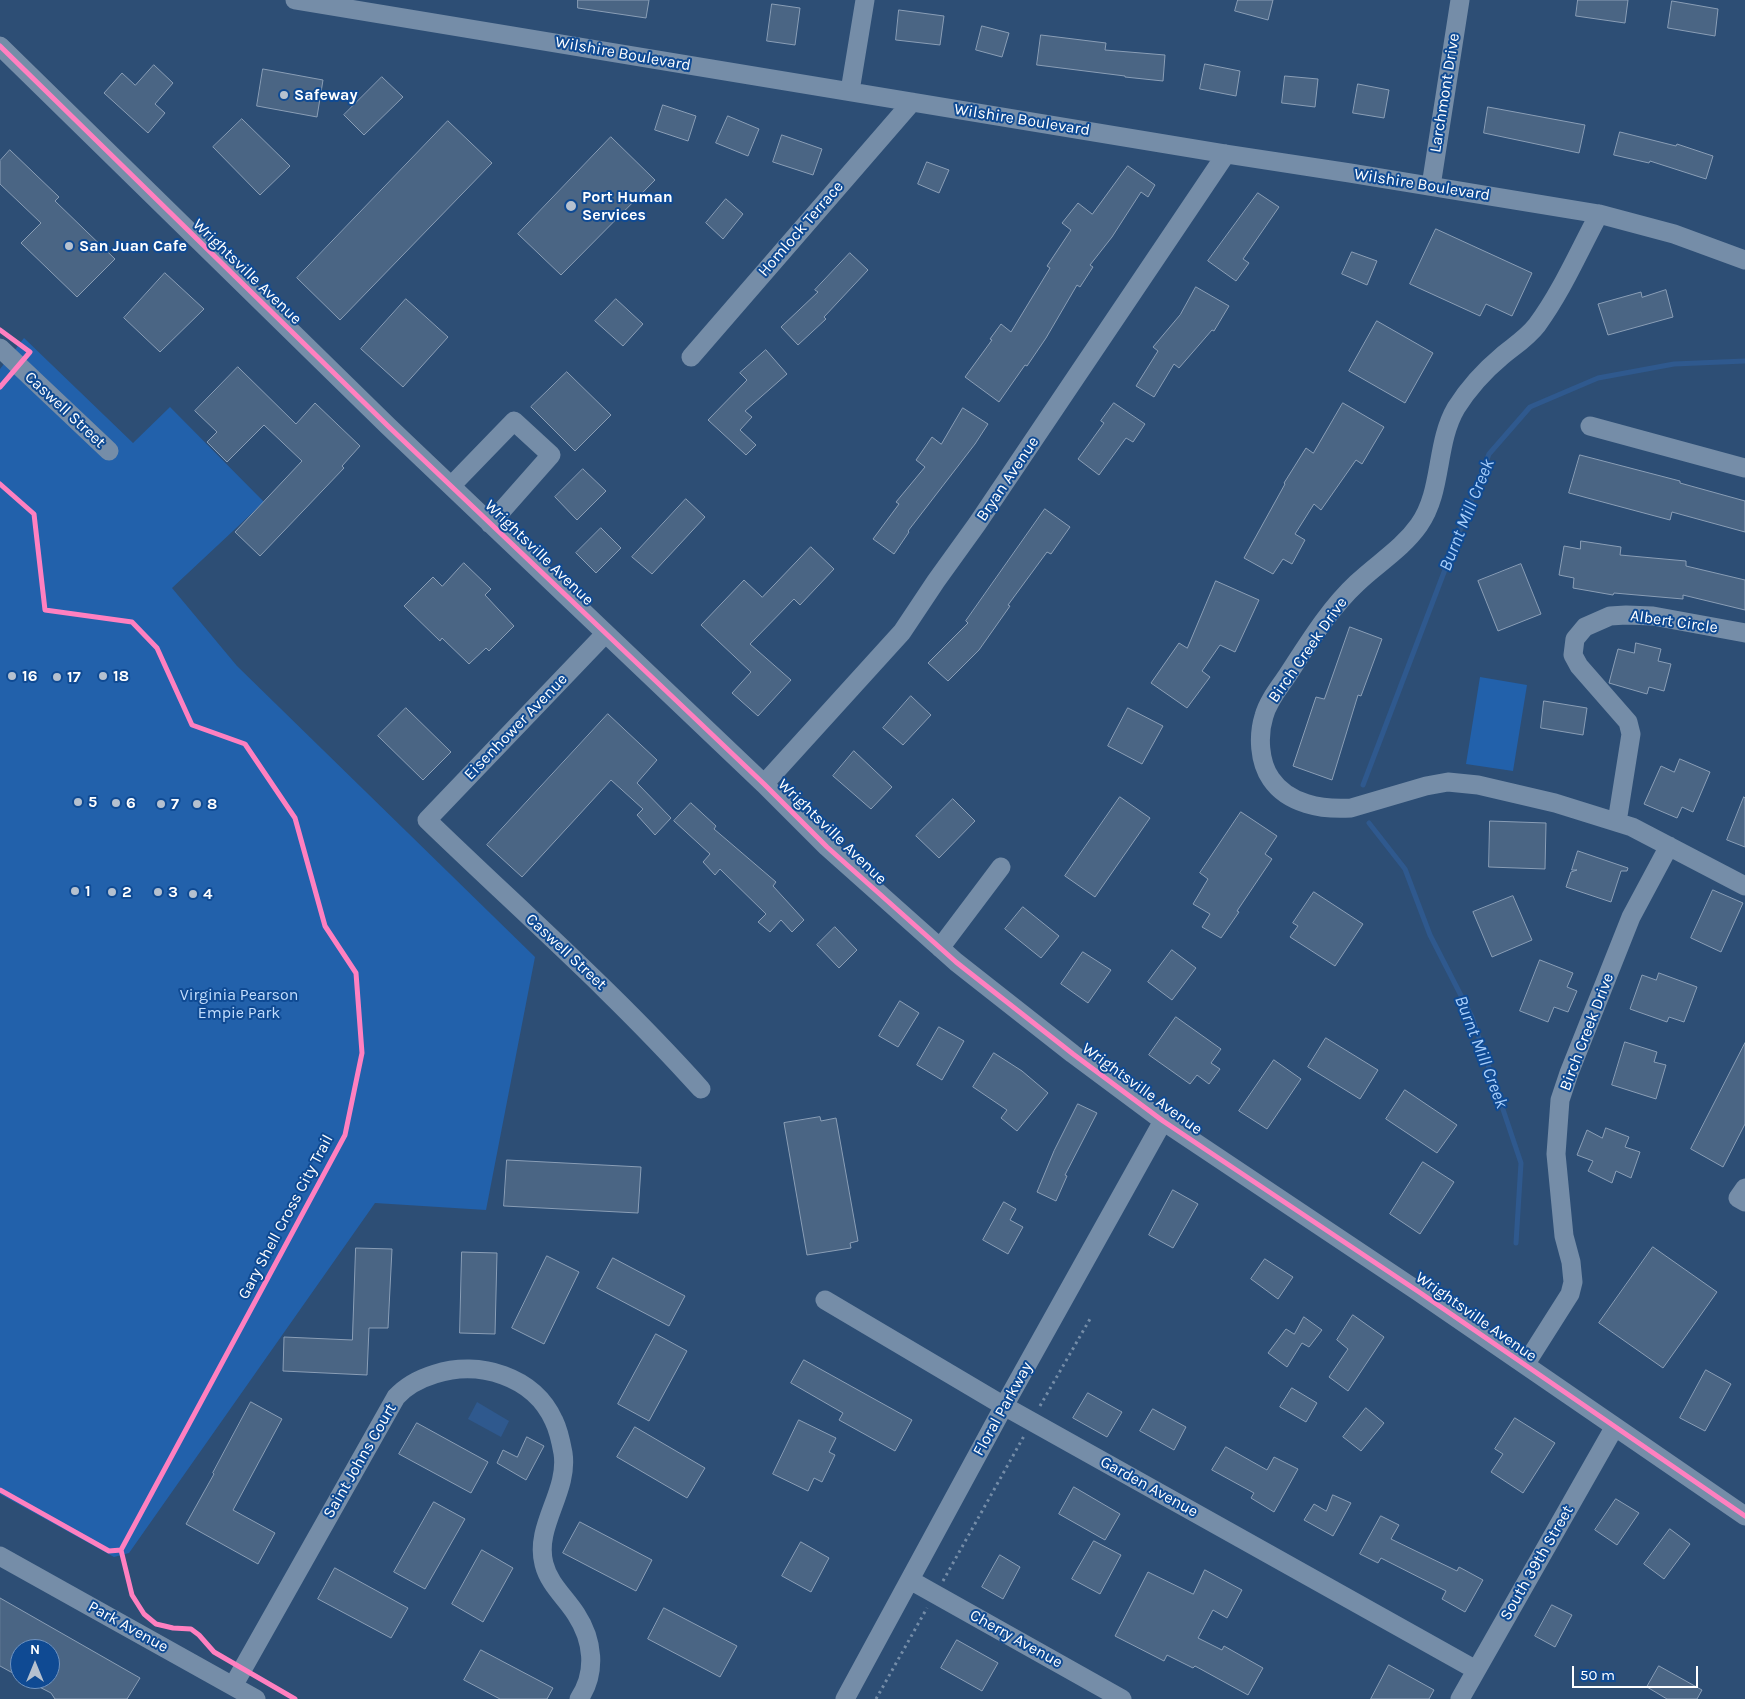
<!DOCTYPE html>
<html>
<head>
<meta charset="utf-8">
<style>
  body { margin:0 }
  #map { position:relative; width:1745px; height:1699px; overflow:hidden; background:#2d4e75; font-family:Karla,sans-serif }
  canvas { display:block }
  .north { position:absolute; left:10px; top:1639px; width:50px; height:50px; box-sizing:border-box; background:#0f4a93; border:1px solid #6f92be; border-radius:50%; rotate:0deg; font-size:14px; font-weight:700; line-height:20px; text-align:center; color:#fff }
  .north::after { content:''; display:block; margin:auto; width:18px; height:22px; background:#b6c1cf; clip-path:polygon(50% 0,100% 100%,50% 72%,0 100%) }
  .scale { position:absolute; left:1572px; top:1666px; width:126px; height:22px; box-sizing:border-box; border:2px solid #fff; border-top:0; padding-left:6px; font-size:15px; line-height:18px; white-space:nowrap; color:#fff; -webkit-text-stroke:4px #0f4a93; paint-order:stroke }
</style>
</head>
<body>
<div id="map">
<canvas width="1745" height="1699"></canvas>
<div class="north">N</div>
<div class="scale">50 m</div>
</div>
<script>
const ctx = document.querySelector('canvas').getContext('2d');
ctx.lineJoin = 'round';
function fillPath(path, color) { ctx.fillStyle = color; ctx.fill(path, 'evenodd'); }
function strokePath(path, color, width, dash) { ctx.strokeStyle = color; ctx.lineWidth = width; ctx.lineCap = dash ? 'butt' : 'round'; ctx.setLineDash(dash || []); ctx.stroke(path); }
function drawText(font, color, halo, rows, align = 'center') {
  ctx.font = font + ' Karla,sans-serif'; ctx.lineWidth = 4; ctx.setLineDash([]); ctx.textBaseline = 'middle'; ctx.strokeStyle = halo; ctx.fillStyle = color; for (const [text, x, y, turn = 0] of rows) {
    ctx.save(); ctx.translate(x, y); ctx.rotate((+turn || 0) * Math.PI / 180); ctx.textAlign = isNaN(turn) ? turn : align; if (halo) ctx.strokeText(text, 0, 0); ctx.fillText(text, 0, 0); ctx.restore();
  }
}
fillPath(new Path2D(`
  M24 338 133 443 170 407 264 502 172 588 237 666 535 957 486 1210 375 1203 129 1553 114 1557 0 1494V369Z
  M1480 677 1527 685 1513 771 1466 764Z`), '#2261ab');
fillPath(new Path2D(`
  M477 1402 509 1421 501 1437 468 1419Z`), '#2f598e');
strokePath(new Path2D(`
  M1363 785 1489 454 1530 407 1598 378 1674 364 1745 361
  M1369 823 1405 869 1430 935 1472 1017 1521 1163 1516 1243`), '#2f598e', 5);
const building = new Path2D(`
  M578 0H649L646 18 578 8Z
  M1238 0H1273L1268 20 1235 11Z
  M1578 0H1628L1625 23 1576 16Z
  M1672 1 1718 9 1715 36 1668 28Z
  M772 4 800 8 795 45 767 41Z
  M899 10 944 16 940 45 896 40Z
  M982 26 1009 33 1002 57 976 50Z
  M1041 35 1106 43 1105 50 1165 55 1163 81 1125 77V76L1037 65Z
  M1205 64 1240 71 1236 96 1200 89Z
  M154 65 173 83 155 104 165 113 148 133 104 93 122 73 135 85Z
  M263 69 323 80 317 117 257 106Z
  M1285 76 1318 79 1315 107 1282 103Z
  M382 77 403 97 364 135 344 115Z
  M1358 84 1389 90 1384 118 1353 113Z
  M663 105 696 116 688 141 655 130Z
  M1488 107 1585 125 1579 153 1484 133Z
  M728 116 759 129 748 156 716 143Z
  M242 119 290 166 260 195 213 147Z
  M448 121 492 163 340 320 297 278Z
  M1620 132 1676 146 1677 144 1713 156 1706 179 1650 161 1649 163 1614 155Z
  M782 135 822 149 813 175 773 162Z
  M611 137 655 180 561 275 518 234Z
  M10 150 59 197 55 201 115 259 77 297 21 243 41 223 0 184V161Z
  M927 162 949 170 939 193 918 184Z
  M1128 166 1155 185 1148 197 1141 192 1112 237 1090 265 1093 267 1080 287 1077 285 1046 338 1027 366 1025 365 999 402 965 377 992 340 990 339 1001 324 1011 332 1050 268 1047 266 1071 230 1062 223 1078 203 1092 214Z
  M1258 193 1279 207 1243 259 1249 263 1236 281 1208 261Z
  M726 199 743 214 723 239 706 223Z
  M1436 229 1532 273 1512 316 1486 304 1480 316 1410 284Z
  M1352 252 1377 261 1367 285 1342 274Z
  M850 253 868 270 824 317 826 319 798 345 781 327 818 292 815 290Z
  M165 273 204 309 160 352 124 318Z
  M1196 287 1229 306 1214 331 1212 330 1179 368 1174 364 1154 397 1136 386 1158 351 1153 347 1180 315Z
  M1666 290 1673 317 1608 335 1598 304 1641 292 1642 297Z
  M406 299 448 337 403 387 361 349Z
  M616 299 643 324 623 346 595 321Z
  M1377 321 1433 353 1405 403 1349 371Z
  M766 350 787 374 745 411 752 417 740 430 756 445 746 455 708 420 747 380 740 373Z
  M238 367 296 424 315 403 360 446 342 466 344 468 260 556 235 532 302 461 264 425 227 462 207 442 217 432 195 411Z
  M567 372 611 415 575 451 531 407Z
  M1114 403 1145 424 1133 442 1126 438 1099 475 1078 459 1104 423 1101 421Z
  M1343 403 1384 427 1362 464 1356 460 1321 510 1314 504 1295 534 1305 540 1292 564 1283 559 1273 574 1244 558 1285 484 1284 483 1306 448 1313 453Z
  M963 408 988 424 975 444 908 531 909 532 894 554 873 539 899 504 896 502 925 467 916 460 932 437 941 444Z
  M1580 455 1680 481V483L1745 501V532L1672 512 1670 520 1569 493Z
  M583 469 606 491 577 520 555 497Z
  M686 499 705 517 652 574 632 557Z
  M1045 509 1070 527 1051 554 1047 552 1008 605 1010 606 979 650 948 681 928 663 968 623 966 621Z
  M601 528 621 548 596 573 576 553Z
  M1581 541 1621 547 1620 555 1686 561V566L1745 580V610L1683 595V599L1614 593 1613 595 1573 588 1574 578 1559 575 1564 546 1580 549Z
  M811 547 834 569 800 605 794 599 750 644 791 680 758 716 732 693 751 672 701 625 744 580 762 597Z
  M464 563 491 589 485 595 514 626 489 651 486 648 469 664 442 638 440 641 404 606 433 577 442 586Z
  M1521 564 1541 614 1498 631 1478 581Z
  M1216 581 1259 600 1235 652 1220 645 1202 671 1210 677 1187 708 1151 683 1179 643 1187 648Z
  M1350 627 1382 639 1361 696 1358 695 1332 780 1293 766 1316 697 1324 699Z
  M1636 643 1661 649 1658 661 1671 664 1664 691 1649 687 1647 694 1609 683 1618 649 1634 653Z
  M911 696 931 715 903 745 883 728Z
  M1544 701 1587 708 1583 735 1541 728Z
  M406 708 451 752 423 780 378 736Z
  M1128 708 1163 726 1142 764 1108 746Z
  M608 714 657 760 637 783 671 818 655 835 637 815 643 809 611 780 522 877 487 845Z
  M854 751 892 787 871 809 833 776Z
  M1680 759 1710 772 1693 812 1682 807 1677 818 1644 804 1661 766 1674 772Z
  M1120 797 1150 818 1095 897 1065 876Z
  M1744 797 1745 798V847L1727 840Z
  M953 799 975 821 939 858 916 836Z
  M691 803 716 826 714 829 776 882 773 886 804 920 792 932 781 920 770 932 758 922 766 914 720 869 715 875 703 862 710 854 674 821Z
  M1241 812 1277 836 1265 854 1272 859 1237 911 1239 912 1221 938 1202 927 1210 914 1193 904 1208 879 1200 873Z
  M1490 821 1546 823 1545 869 1489 867Z
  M1578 851 1628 868 1627 871H1621L1611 902 1566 887 1571 872 1577 870H1572Z
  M1713 890 1743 903 1721 952 1691 938Z
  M1314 892 1363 924 1335 966 1290 937 1298 926 1293 923Z
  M1513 896 1532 940 1492 957 1473 912Z
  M1023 907 1059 936 1041 958 1005 929Z
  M835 927 857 950 839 968 817 945Z
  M1172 950 1196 968 1172 1000 1148 982Z
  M1083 952 1111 970 1088 1003 1061 984Z
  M1540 960 1573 973 1567 987 1577 991 1568 1012 1554 1007 1548 1022 1520 1011Z
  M1659 973 1697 987 1684 1022 1669 1017 1667 1022 1630 1009 1642 975 1656 980Z
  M900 1001 919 1013 898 1047 879 1036Z
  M1176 1017 1221 1049 1211 1063 1220 1069 1209 1084 1197 1075 1190 1084 1149 1055Z
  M939 1027 964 1041 942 1080 917 1065Z
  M1326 1038 1378 1070 1360 1099 1308 1067Z
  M1625 1042 1657 1052 1654 1062 1666 1065 1656 1099 1612 1085Z
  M1745 1043V1124L1723 1167 1691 1149Z
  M994 1053 1022 1071 1048 1093 1017 1131 1001 1118 1007 1110 973 1087Z
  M1274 1060 1301 1079 1267 1129 1239 1111Z
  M1405 1090 1457 1125 1437 1153 1386 1119Z
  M1078 1104 1097 1113 1065 1175 1067 1176 1056 1201 1037 1192 1054 1151Z
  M820 1117 821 1121 836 1118 858 1241 850 1243 851 1248 807 1255 784 1123Z
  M1606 1128 1629 1137 1625 1147 1640 1152 1631 1178 1616 1171 1612 1183 1588 1171 1593 1161 1577 1155 1587 1130 1602 1138Z
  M507 1160 641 1167 638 1213 504 1206Z
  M1423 1162 1454 1182 1420 1234 1390 1214Z
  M1173 1190 1198 1204 1173 1248 1149 1235Z
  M1004 1202 1016 1209 1010 1220 1023 1227 1008 1254 983 1240Z
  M1653 1247 1717 1292 1663 1368 1599 1323Z
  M356 1248 392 1249 388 1328H369L367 1375 283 1371 284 1337 352 1340Z
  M462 1252 497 1253 495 1334 460 1333Z
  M547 1256 579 1272 544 1344 512 1328Z
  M613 1258 685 1296 669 1326 597 1288Z
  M1265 1259 1293 1277 1278 1299 1251 1279Z
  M1353 1315 1384 1337 1348 1391 1329 1377 1348 1349 1337 1340Z
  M1304 1317 1322 1330 1309 1347 1302 1343 1287 1367 1268 1353 1286 1329 1294 1334Z
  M656 1334 687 1351 649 1421 618 1404Z
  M804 1360 912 1420 895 1451 839 1420 843 1413 791 1383Z
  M1706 1370 1731 1384 1705 1431 1680 1418Z
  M1292 1388 1317 1403 1306 1422 1280 1407Z
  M1088 1393 1122 1412 1107 1437 1073 1418Z
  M251 1402 282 1419 233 1510 275 1533 258 1564 186 1524 214 1474 213 1473Z
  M1366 1408 1384 1423 1361 1451 1343 1437Z
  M1153 1409 1186 1427 1174 1450 1140 1431Z
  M1515 1418 1555 1443 1523 1493 1491 1472 1503 1454 1495 1449Z
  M799 1420 836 1438 829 1452 835 1455 822 1482 814 1478 808 1491 773 1474Z
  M417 1423 488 1462 471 1493 399 1454Z
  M635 1427 705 1468 687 1498 617 1457Z
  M527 1437 544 1446 526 1480 497 1463 503 1450 517 1457Z
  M1226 1447 1267 1470 1274 1457 1298 1469 1274 1512 1251 1498 1254 1493 1212 1470Z
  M1074 1487 1120 1514 1105 1540 1059 1514Z
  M1333 1495 1351 1503 1333 1536 1304 1520 1314 1504 1326 1511Z
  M1616 1499 1639 1513 1617 1545 1595 1530Z
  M434 1502 465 1519 425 1589 394 1572Z
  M1381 1516 1399 1525 1391 1539 1457 1571 1459 1567 1483 1580 1465 1612 1442 1599 1446 1591 1381 1558 1378 1563 1360 1554Z
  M580 1522 652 1560 636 1591 563 1553Z
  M1670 1529 1690 1544 1664 1579 1644 1564Z
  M1094 1541 1121 1555 1100 1594 1072 1579Z
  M801 1542 829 1558 811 1592 782 1576Z
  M482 1550 513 1568 483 1622 452 1604Z
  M1000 1555 1020 1567 1003 1599 982 1587Z
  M335 1568 408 1608 391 1638 318 1599Z
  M1205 1570 1242 1590 1227 1618 1213 1610 1198 1638 1222 1650 1224 1646 1263 1668 1248 1695 1195 1666 1193 1668 1167 1655 1164 1661 1115 1636 1148 1572 1193 1594Z
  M0 1598 140 1678 127 1699H55L51 1693 24 1679H50V1649H20V1677L0 1666Z
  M1552 1605 1572 1615 1555 1647 1535 1636Z
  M664 1608 737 1646 720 1677 648 1639Z
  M957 1640 998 1663 982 1691 941 1668Z
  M481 1650 553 1688 547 1699H500L464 1680Z
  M1389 1665 1434 1690 1429 1699H1371Z
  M1659 1666 1702 1690 1697 1699H1667L1647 1687Z`);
fillPath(building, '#4a6584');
strokePath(building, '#8a9eb6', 1);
strokePath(new Path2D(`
  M1040 1406 1090 1319
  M943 1581 1024 1436
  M876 1699 927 1608`), '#758da8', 3, [2.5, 4]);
strokePath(new Path2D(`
  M295 0 1226 154 1350 173 1599 214 1674 234 1745 260
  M0 46 388 426 764 784 827 847 956 962 1073 1054 1163 1121 1419 1292 1745 1516
  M850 91 865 0
  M1431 186 1460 0
  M1599 214C1579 251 1562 291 1537 325 1527 338 1514 346 1502 356 1484 371 1468 389 1456 408 1435 444 1443 491 1419 525 1402 549 1378 563 1357 583 1329 609 1308 644 1287 676 1279 688 1268 701 1264 716 1258 735 1259 762 1271 779 1288 804 1322 810 1351 808L1426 786 1448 782 1478 785 1555 803 1632 827 1745 886
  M0 348 109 451
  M691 357 912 102
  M1590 426 1745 468
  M451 486 514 421 551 455 490 524
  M605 634 427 820C519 909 615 993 701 1089
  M764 784 902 632 936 581 977 524 1226 154
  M1617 822 1631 734 1628 722 1579 666 1573 655 1575 639 1585 627 1610 616 1626 615 1653 616 1745 633
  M940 948 1001 867
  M1745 1188 1738 1198 1745 1202
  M825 1300 1004 1406 1476 1670
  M1525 1365 1570 1294 1573 1282 1571 1262 1564 1236 1556 1154 1560 1100 1569 1073 1631 917 1669 846
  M0 1556 256 1699
  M910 1580 1122 1699
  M233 1686 396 1397C406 1386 422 1378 435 1374 479 1360 534 1376 554 1421 559 1431 561 1442 563 1453 569 1492 534 1526 544 1564 549 1584 565 1597 576 1614 593 1640 597 1672 579 1699
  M845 1699 1004 1406 1163 1121
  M1460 1699 1614 1428`), '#758da8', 19);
strokePath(new Path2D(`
  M0 46 388 426 764 784 827 847 956 962 1073 1054 1163 1121 1419 1292 1745 1516
  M0 330 30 352 0 387
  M0 484 34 514 45 610 132 622 157 648 192 725 245 744 295 818 325 926 356 973 362 1053 345 1135 121 1550
  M0 1490 109 1551 121 1550
  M121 1550 132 1595 144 1614 156 1624 173 1628 191 1629 199 1635 214 1652 295 1699`), '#ff80c0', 5);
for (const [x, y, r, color] of [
  [284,95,5,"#b6c1cf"],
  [571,206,6,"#b6c1cf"],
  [69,246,5,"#b6c1cf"],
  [12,676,5,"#b6c1cf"],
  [103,676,5,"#b6c1cf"],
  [57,677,5,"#b6c1cf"],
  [78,802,5,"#b6c1cf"],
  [116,803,5,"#b6c1cf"],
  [161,804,5,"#b6c1cf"],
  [197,804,5,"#b6c1cf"],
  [75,891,5,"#b6c1cf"],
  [112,892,5,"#b6c1cf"],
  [158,892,5,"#b6c1cf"],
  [193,894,5,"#b6c1cf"]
]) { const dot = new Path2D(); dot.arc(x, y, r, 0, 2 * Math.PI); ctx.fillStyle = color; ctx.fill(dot); strokePath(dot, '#0f4a93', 2); }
drawText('16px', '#fff', '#0f4a93', [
  ["Wilshire Boulevard",623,54,10],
  ["Larchmont Drive",1445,93,-81],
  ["Wilshire Boulevard",1022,120,9],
  ["Wilshire Boulevard",1422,185,9],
  ["Homlock Terrace",801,229,-49],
  ["Wrightsville Avenue",247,272,44],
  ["Caswell Street",65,410,43],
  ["Bryan Avenue",1008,479,-56],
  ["Wrightsville Avenue",539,553,44],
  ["Albert Circle",1674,622,8],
  ["Birch Creek Drive",1308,650,-55],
  ["Eisenhower Avenue",516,727,-46],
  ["Wrightsville Avenue",832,832,44],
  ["Caswell Street",566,952,43],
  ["Birch Creek Drive",1587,1032,-69],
  ["Wrightsville Avenue",1142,1089,36],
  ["Gary Shell Cross City Trail",286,1217,-62],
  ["Wrightsville Avenue",1476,1317,35],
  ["Floral Parkway",1003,1409,-61],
  ["Saint Johns Court",360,1461,-60],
  ["Garden Avenue",1149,1487,29],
  ["South 39th Street",1537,1563,-60],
  ["Park Avenue",128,1627,29],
  ["Cherry Avenue",1016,1639,29]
]);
drawText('bold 16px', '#fff', '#0f4a93', [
  ["Safeway",294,95],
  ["Port Human",582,197],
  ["Services",582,215],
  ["San Juan Cafe",79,246],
  ["16",22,676],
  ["18",113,676],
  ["17",67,677],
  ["5",88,802],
  ["6",126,803],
  ["7",171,804],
  ["8",207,804],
  ["1",85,891],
  ["2",122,892],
  ["3",168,892],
  ["4",203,894]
], 'left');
drawText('16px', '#c3defe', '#0f4a93', [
  ["Virginia Pearson",239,995],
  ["Empie Park",239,1013]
]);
drawText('italic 18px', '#a7cefb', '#0f4a93', [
  ["Burnt Mill Creek",1467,515,-68],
  ["Burnt Mill Creek",1481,1052,69]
]);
</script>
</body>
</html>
